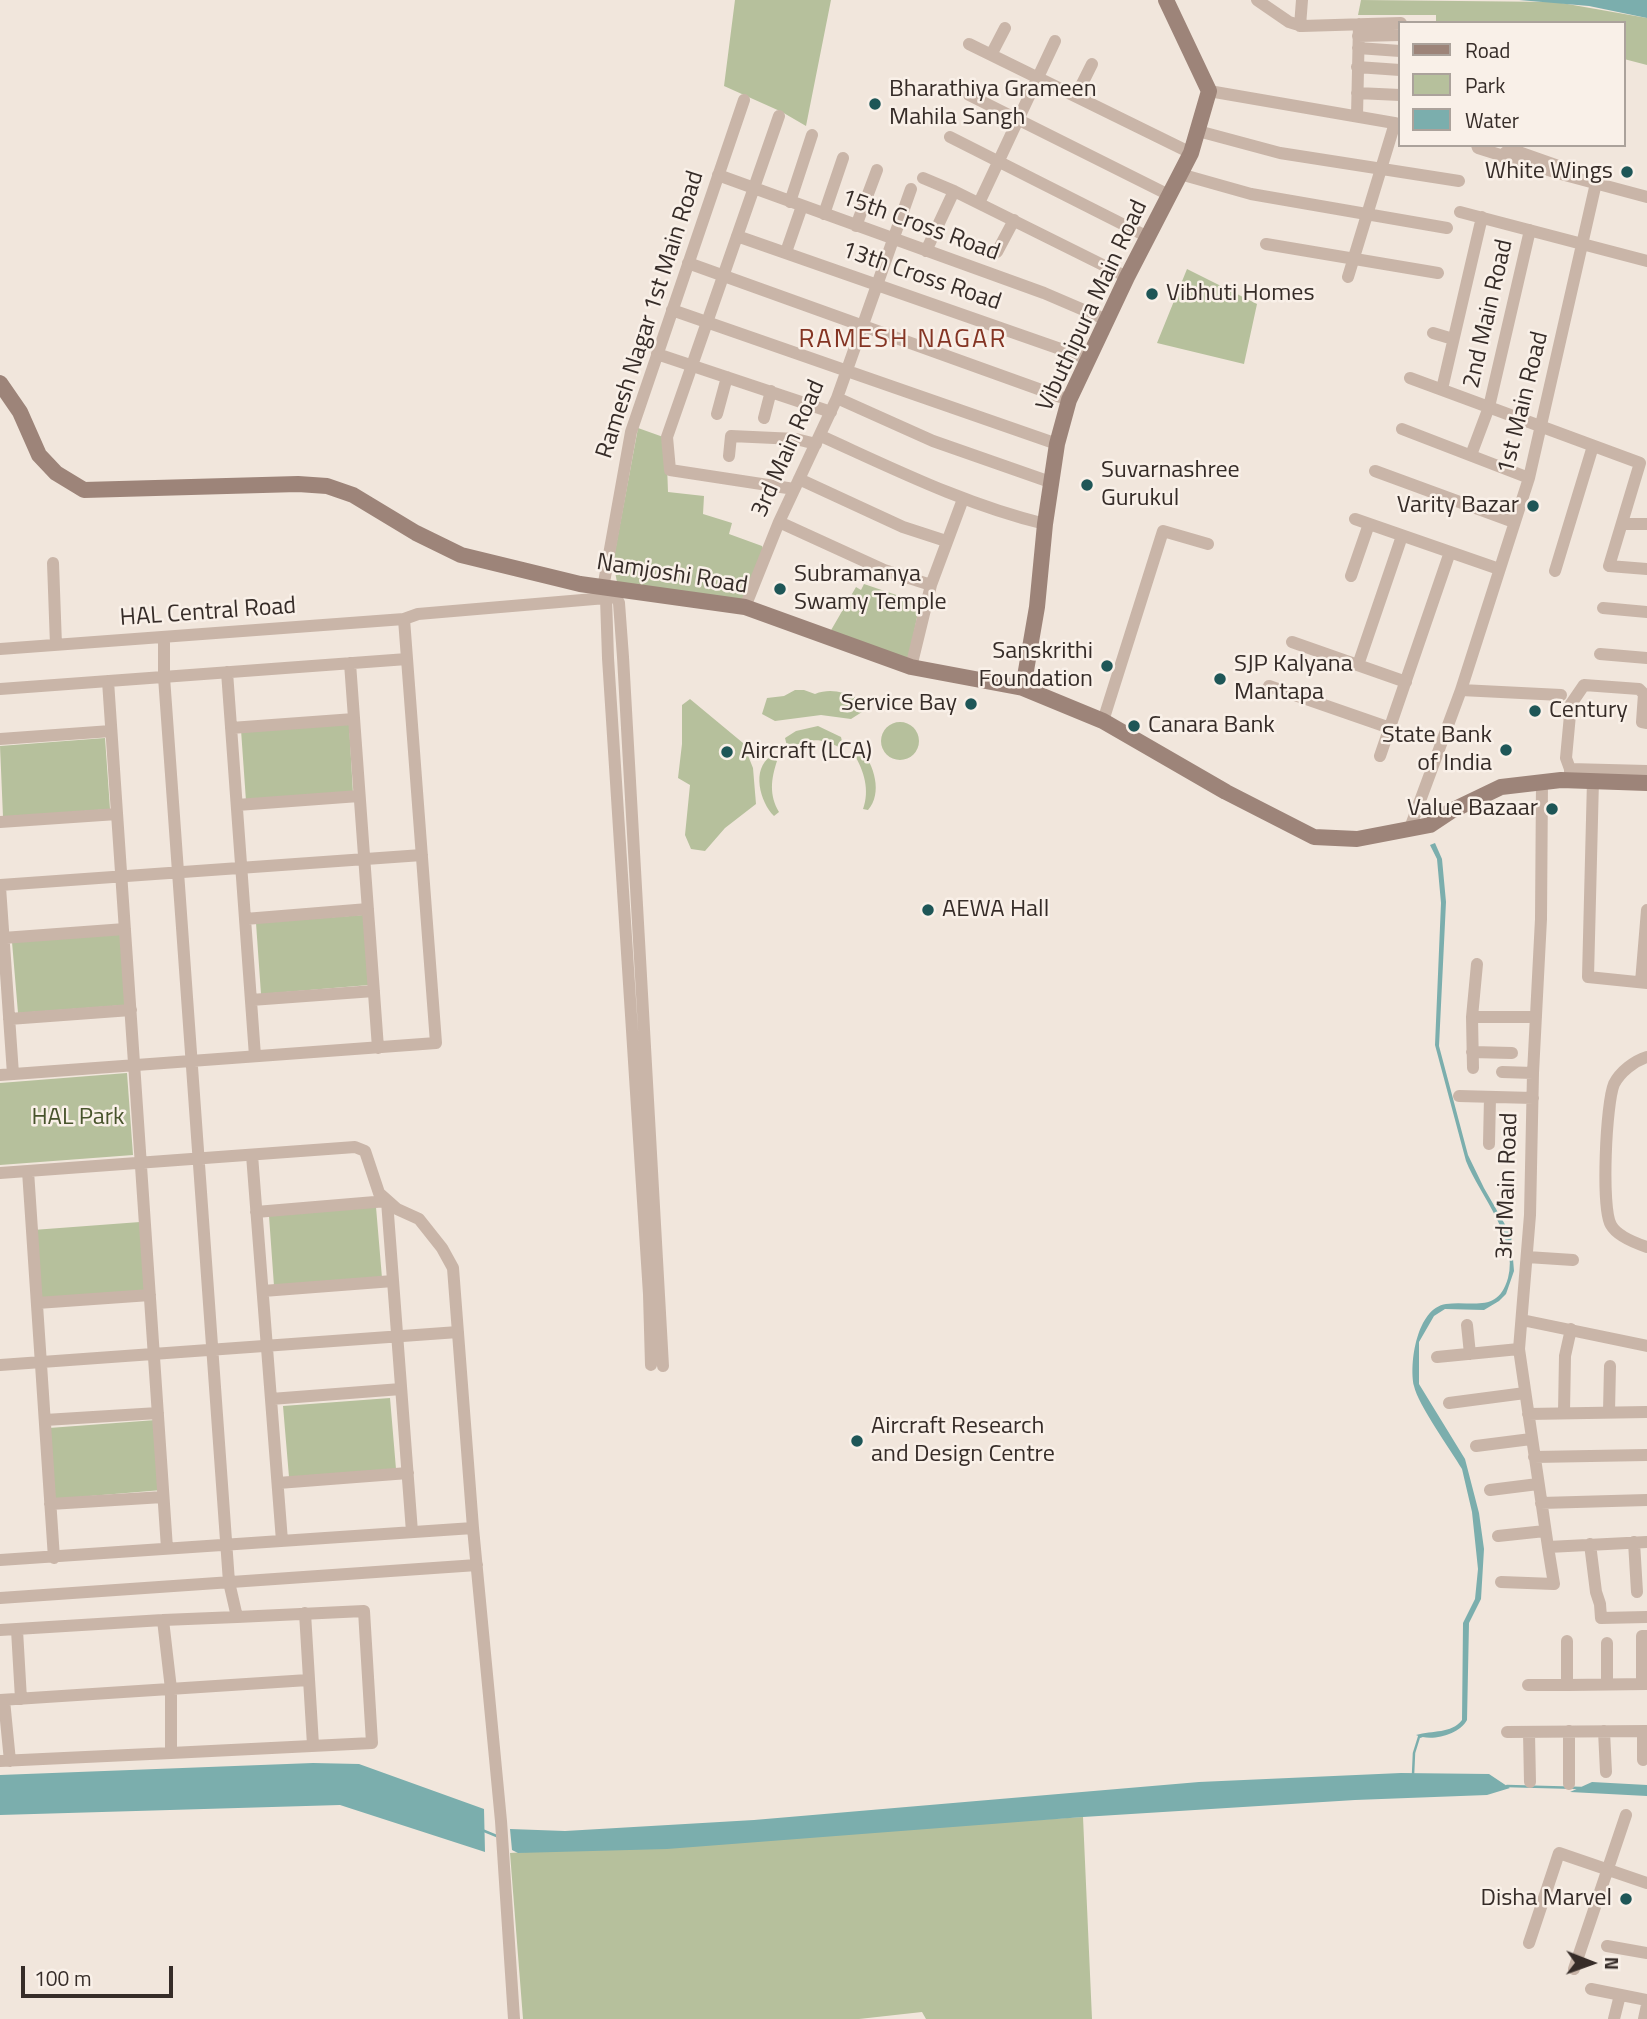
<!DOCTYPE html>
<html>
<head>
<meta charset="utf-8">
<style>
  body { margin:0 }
  #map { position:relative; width:1647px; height:2019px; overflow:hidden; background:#f1e6dc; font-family:"Titillium Web",sans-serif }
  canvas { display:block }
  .legend { position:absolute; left:1398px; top:21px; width:228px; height:126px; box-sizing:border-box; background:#f9f0e8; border:2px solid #aba29b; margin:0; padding:9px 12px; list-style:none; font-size:21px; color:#362c28 }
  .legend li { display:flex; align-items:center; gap:14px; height:35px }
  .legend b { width:35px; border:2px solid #aba29b }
  .north { position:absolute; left:1556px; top:1928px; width:70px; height:70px; -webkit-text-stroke:5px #f9f0e8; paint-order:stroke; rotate:91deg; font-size:19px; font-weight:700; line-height:28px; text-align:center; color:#362c28 }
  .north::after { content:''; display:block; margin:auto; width:24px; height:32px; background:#362c28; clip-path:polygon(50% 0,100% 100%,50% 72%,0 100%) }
  .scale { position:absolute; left:21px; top:1966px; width:152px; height:32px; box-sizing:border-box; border:4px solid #362c28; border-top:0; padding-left:9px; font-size:21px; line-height:24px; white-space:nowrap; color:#362c28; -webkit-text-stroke:5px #f9f0e8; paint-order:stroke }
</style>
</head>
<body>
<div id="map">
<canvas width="1647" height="2019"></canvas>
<ul class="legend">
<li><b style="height:9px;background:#9d8479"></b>Road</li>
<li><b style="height:19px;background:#b6c09c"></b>Park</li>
<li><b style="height:19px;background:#7baead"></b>Water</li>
</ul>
<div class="north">N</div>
<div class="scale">100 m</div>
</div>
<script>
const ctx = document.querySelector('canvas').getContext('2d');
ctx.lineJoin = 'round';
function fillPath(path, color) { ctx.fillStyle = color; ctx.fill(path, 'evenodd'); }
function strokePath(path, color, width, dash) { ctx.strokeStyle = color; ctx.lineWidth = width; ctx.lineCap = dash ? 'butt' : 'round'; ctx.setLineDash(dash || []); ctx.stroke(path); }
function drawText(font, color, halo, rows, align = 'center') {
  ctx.font = font + ' "Titillium Web",sans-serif'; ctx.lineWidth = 5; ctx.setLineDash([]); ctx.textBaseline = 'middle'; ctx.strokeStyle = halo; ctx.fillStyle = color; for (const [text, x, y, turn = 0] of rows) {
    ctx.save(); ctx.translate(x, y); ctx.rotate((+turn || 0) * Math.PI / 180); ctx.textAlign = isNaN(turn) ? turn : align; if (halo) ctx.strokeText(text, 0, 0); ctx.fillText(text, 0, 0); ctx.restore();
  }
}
fillPath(new Path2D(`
  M735 0H831L806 126 782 112 724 86Z
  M1361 0 1556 2 1647 18V65L1624 59V23H1436V15H1358Z
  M1187 269 1257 304 1244 364 1157 343Z
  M638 428 666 438 668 492 704 496 703 514 732 523 729 534 762 546 766 555 744 600 617 582 613 562Z
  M864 584 920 603 908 661 830 632 856 587 861 590Z
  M795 690H804L815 694C830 688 843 692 857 698L862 712 851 719 821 715 775 721 762 714 767 698 784 696Z
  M690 699 743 743 753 768 756 804 725 828 705 851 691 849 685 835 690 785 678 778 682 744V705Z
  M881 741a19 19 0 1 1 38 0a19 19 0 1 1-38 0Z
  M349 723 353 794 246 801 241 730Z
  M818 726 841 737 843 746 840 748C821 737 806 738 788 750L785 738 796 731Z
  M105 738 110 809 3 817 0 746Z
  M859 749H861C874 765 883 793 868 810L863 809C870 790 864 771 854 754Z
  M771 756 777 761C771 779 769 795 779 812L774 816C760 802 751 769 771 756Z
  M363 915 369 985 261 994 256 923Z
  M120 934 125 1005 18 1013 12 942Z
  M127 1073 133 1155 0 1165V1083Z
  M376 1207 382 1278 274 1286 269 1216Z
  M140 1222 146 1292 38 1301 33 1230Z
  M390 1398 396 1469 289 1477 283 1406Z
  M156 1420 162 1490 54 1499 49 1428Z
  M1083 1817 1092 2019H926L922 2012 859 2019H523L510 1853Z`), '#b6c09c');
fillPath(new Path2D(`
  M1519 0H1647V18L1589 6Z
  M1435 843 1442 859 1446 902 1439 1046 1468 1155 1484 1188 1511 1235 1514 1271 1506 1294 1499 1301 1484 1310 1445 1309 1434 1316 1419 1342V1384L1465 1459 1479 1513 1484 1549 1481 1599 1469 1623 1467 1720C1459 1735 1431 1742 1416 1735 1433 1730 1451 1734 1462 1720L1463 1623 1475 1599 1478 1569 1472 1512 1462 1469C1451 1450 1418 1405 1414 1386 1409 1363 1417 1308 1446 1304 1472 1300 1498 1314 1508 1278 1519 1239 1480 1196 1466 1161L1435 1045 1441 903 1437 859 1430 845Z
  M313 1763 359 1764 484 1809 485 1852 340 1805 0 1815V1775Z
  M1401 1773 1489 1774 1510 1788 1487 1795 1355 1800 1083 1817 667 1849 518 1853 512 1850 510 1829 565 1831 754 1820 1199 1782Z
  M1592 1782 1647 1785V1796L1570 1792Z`), '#7baead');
strokePath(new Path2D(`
  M1413 1775 1414 1753 1419 1737 1422 1736
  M1507 1786 1581 1788
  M482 1830 499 1837`), '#7baead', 2.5);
strokePath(new Path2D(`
  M1257 0 1289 22 1302 26 1401 23
  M1300 26 1302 0
  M1358 36 1400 35
  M969 44 1191 153
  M1358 48 1400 51
  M991 55 1005 28
  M1357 67 1400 70
  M1209 91 1400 124
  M1357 93 1400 95
  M969 95 1169 195
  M1076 96 1092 64
  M779 116 667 437 670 470 794 489
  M1357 116 1359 24
  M1198 131 1280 153 1459 181
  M950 137 1148 237
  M1477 145 1478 148 1561 174 1647 197
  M1501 156 1510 149 1561 167
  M1180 174 1251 194 1447 228
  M718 175 1044 293 1107 320
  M923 178 954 191 1127 277
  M790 202 812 135
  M979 203 1055 41
  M1460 212 1647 261
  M824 214 843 158
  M856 226 877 170
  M737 236 1089 359
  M1266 244 1438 273
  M926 251 954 191
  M786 252 802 206
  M997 252 1014 220
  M688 263 1069 400
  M1348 277 1395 123
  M672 310 1057 444
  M1433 333 1453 339
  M657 354 831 412
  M1410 378 1640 463 1609 566 1647 569
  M1442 389 1482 217
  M837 398 933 441 1053 483
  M717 414 727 377
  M764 418 771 391
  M1402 429 1529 478
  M821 436C894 469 966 505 1045 524
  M1471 455 1489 407 1530 230
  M729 456 731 436 796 439 816 444
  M1375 471 1514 522
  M799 479 903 527 946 541
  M1355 519 1499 569
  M779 522 884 570 931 585
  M1622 524H1647
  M53 563 56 645
  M1555 571 1593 446
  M1351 576 1369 524
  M603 588 631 432 744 100
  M612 589 619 603 623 657 663 1366
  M612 589 606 598 608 658 649 1294 651 1365
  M745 607 779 522 837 398 911 189
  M1603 608 1647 612
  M1292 642 1406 682
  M0 649 404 619 418 614 606 598
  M1600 654 1647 658
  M350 663 378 1048
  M1358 665 1402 536
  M911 667 931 585 963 499
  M227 672 255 1056
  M108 681 167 1548
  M1269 686 1390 728
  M0 689 407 659
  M1461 690 1561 695
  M1103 721 1163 531 1208 544
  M231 728 354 719
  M0 739 111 731
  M1380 756 1450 552
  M1570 769 1647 771
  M1570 780V769L1566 758 1571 704 1584 685 1639 689 1644 694 1642 722 1647 723
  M1593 780 1588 977 1647 983
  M1542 782 1541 919 1533 1073 1530 1215 1519 1349 1548 1547 1647 1542
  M237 805 359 796
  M0 822 117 814
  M1410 828 1461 690 1529 478 1596 183
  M0 885 422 855
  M0 887 13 1074
  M245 919 368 909
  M3 938 125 929
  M1641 982 1647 910
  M251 1000 374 991
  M1472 1017H1536
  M9 1019 131 1010
  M1472 1052 1512 1053
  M1647 1057C1634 1061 1620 1072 1614 1084 1606 1103 1601 1208 1611 1225 1617 1236 1635 1243 1647 1247
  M1473 1068 1472 1017 1477 964
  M1502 1072 1533 1073
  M0 1075 436 1043 404 619
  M1459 1096 1533 1098
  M1489 1144 1490 1097
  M252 1155 282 1541
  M28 1171 54 1558
  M0 1173 355 1147 365 1151 379 1193 397 1209 419 1219 442 1248 453 1268 473 1528 501 1821 514 2019
  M256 1212 387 1201 412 1532
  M1527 1257 1573 1260
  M263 1291 393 1281
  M37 1303 150 1295
  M1522 1320 1647 1346
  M1467 1325 1470 1354
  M1437 1357 1519 1349
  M0 1365 458 1332
  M271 1399 401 1389
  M1449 1403 1525 1393
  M1564 1412 1565 1356 1571 1329
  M1609 1412 1610 1366
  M1528 1414 1647 1412
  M45 1420 158 1413
  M1476 1446 1531 1439
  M1534 1457 1647 1455
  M278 1483 408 1473
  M1490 1490 1538 1484
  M1541 1503 1647 1500
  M50 1504 163 1497
  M1498 1536 1545 1531
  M1634 1542 1637 1592
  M1590 1544 1596 1592 1600 1604 1601 1618 1647 1617
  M0 1560 473 1528
  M1501 1582 1554 1584 1548 1547
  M0 1598 477 1565
  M305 1613 313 1745
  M0 1630 163 1620
  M17 1630 21 1699
  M1567 1641V1685L1647 1684
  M1607 1684V1643
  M1642 1684V1636H1647
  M1528 1685H1567
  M0 1700 308 1680
  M4 1700 10 1761
  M1569 1731V1784
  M1604 1731 1606 1772
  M1507 1732 1647 1731
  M1529 1733 1530 1782
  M171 1753 372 1743 364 1611 237 1617
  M1643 1760V1731
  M0 1761 171 1753V1689L163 1620 237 1617 229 1582 164 677V637
  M1529 1943 1559 1853 1647 1883
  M1607 1946 1647 1953
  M1574 1969 1626 1815
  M1591 1989 1647 2000
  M1614 2019 1620 1995
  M1644 2019 1647 2005`), '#c9b5a8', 12);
strokePath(new Path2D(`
  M0 383 20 412 39 455 56 473 84 490 298 484 327 486 353 495 416 533 461 555 580 584 745 607 911 667 1023 688 1103 721 1226 792 1314 837 1357 839 1430 825 1451 811 1501 787 1561 780 1647 783
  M1023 688 1037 607 1045 524 1057 444 1069 400 1127 277 1191 153 1209 91 1166 0`), '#9d8479', 16);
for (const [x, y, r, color] of [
  [875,104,7,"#1e5657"],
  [1627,172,7,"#1e5657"],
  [1152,294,7,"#1e5657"],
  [1087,485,7,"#1e5657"],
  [1533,506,7,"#1e5657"],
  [780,589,7,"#1e5657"],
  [1107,666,7,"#1e5657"],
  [1220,679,7,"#1e5657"],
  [971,704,7,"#1e5657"],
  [1535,711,7,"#1e5657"],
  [1134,726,7,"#1e5657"],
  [1506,750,7,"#1e5657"],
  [727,752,7,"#1e5657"],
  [1552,809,7,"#1e5657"],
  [928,910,7,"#1e5657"],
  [857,1441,7,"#1e5657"],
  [1626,1899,7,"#1e5657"]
]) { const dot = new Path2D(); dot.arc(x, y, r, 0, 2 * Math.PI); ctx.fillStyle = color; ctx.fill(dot); strokePath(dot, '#f9f0e8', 2.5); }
drawText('24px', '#362c28', '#f9f0e8', [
  ["Bharathiya Grameen",889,90],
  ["Mahila Sangh",889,118],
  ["White Wings",1613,172,"right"],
  ["Vibhuti Homes",1166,294],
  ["Suvarnashree",1101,471],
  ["Gurukul",1101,499],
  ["Varity Bazar",1519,506,"right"],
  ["Subramanya",794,575],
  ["Swamy Temple",794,603],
  ["Sanskrithi",1093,652,"right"],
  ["Foundation",1093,680,"right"],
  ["SJP Kalyana",1234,665],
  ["Mantapa",1234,693],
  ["Service Bay",957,704,"right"],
  ["Century",1549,711],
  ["Canara Bank",1148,726],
  ["State Bank",1492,736,"right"],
  ["of India",1492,764,"right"],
  ["Aircraft (LCA)",741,752],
  ["Value Bazaar",1538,809,"right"],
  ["AEWA Hall",942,910],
  ["Aircraft Research",871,1427],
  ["and Design Centre",871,1455],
  ["Disha Marvel",1612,1899,"right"]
], 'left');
drawText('24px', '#362c28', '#f9f0e8', [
  ["15th Cross Road",920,226,20],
  ["13th Cross Road",921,277,19],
  ["Vibuthipura Main Road",1093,306,-65],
  ["2nd Main Road",1489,314,-77],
  ["Ramesh Nagar 1st Main Road",651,315,-72],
  ["1st Main Road",1524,403,-76],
  ["3rd Main Road",789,449,-66],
  ["Namjoshi Road",672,575,9],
  ["HAL Central Road",208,613,-4],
  ["3rd Main Road",1508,1186,-88]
]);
drawText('24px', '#48542c', '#f9f0e8', [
  ["HAL Park",78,1118]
]);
ctx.letterSpacing = '2px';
drawText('26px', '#843423', '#f9f0e8', [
  ["RAMESH NAGAR",903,341]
]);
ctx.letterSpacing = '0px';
</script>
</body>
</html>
